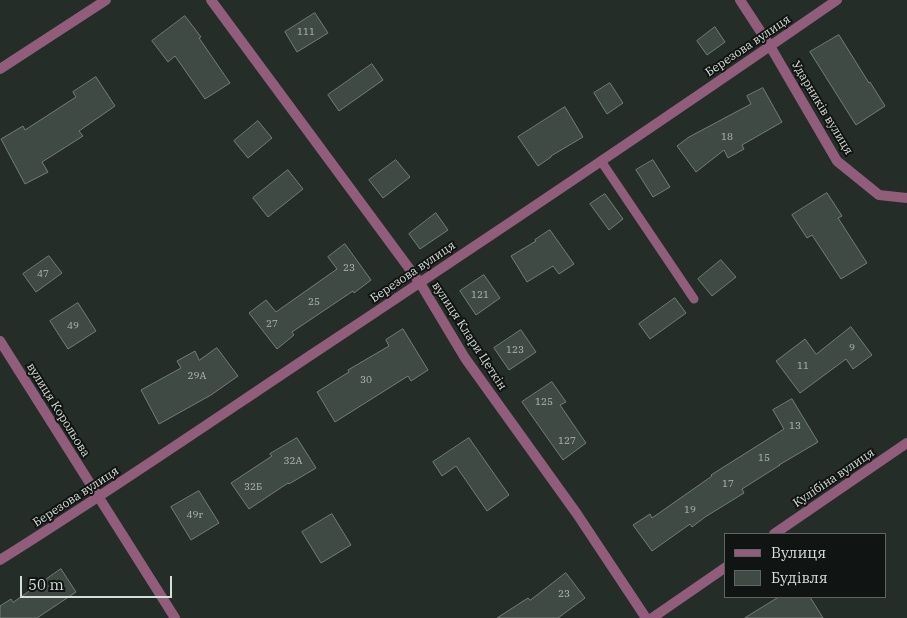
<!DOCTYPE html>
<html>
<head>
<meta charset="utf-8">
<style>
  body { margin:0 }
  #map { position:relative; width:907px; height:618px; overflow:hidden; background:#242d28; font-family:"IBM Plex Serif",serif }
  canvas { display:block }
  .legend { position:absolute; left:724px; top:533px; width:162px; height:65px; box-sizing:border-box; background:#101412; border:1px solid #606462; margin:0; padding:6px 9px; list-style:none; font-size:15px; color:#d7ddd9 }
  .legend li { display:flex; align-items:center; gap:10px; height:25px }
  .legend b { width:25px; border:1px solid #606462 }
  .scale { position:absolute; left:20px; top:576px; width:152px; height:22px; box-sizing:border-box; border:2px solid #d7ddd9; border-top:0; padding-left:6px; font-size:15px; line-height:18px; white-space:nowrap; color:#d7ddd9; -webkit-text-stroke:4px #101412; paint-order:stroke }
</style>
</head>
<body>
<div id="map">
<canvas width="907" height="618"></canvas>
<ul class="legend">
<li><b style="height:6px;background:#915d7b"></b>Вулиця</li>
<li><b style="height:14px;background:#404a44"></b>Будівля</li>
</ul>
<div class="scale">50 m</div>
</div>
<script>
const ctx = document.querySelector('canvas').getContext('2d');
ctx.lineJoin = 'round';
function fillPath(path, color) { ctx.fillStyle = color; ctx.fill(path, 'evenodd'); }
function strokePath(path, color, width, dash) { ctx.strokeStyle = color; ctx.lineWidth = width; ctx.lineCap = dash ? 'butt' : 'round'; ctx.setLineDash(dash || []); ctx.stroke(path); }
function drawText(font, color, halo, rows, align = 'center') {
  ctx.font = font + ' "IBM Plex Serif",serif'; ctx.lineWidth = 4; ctx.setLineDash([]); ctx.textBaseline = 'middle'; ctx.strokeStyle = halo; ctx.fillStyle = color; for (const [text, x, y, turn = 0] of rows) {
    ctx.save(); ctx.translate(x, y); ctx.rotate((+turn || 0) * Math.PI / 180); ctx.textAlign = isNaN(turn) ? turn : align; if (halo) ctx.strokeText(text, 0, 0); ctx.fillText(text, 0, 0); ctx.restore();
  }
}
const building = new Path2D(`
  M315 13 328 33 297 52 285 32Z
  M185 16 201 37 199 38 230 83 205 99 175 56 168 62 152 41Z
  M715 27 725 42 707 55 697 41Z
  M839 35 869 83 870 82 885 106 856 125 810 52Z
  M372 64 383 80 339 111 328 95Z
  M96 77 115 106 79 131 83 136 42 162 48 172 25 184 1 139 23 126 25 130 76 97 73 92Z
  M610 83 623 103 607 114 594 93Z
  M763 88 782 122 742 145 744 149 728 158 724 150 696 172 677 146 689 137 751 104 747 96Z
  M565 107 583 137 551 156V157L538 166 518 137Z
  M258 121 272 138 248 158 234 141Z
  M396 160 410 177 383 198 369 180Z
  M653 160 670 187 653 197 636 170Z
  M288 170 303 189 268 217 253 198Z
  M827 193 842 216 838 218 867 263 841 279 812 235 807 238 792 215Z
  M605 194 623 219 609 230 590 204Z
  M436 213 448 230 420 249 409 234Z
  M550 230 574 264 559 274 553 266 527 282 511 256 536 241 535 240Z
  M345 244 371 280 354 293 353 291 292 332 294 335 277 349 249 313 266 300 276 312 337 269 328 257Z
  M49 256 62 273 36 292 23 274Z
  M721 260 736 277 712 296 698 279Z
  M484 275 500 298 476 315 460 291Z
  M675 298 686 313 650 339 639 324Z
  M78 303 96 331 68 349 50 321Z
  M851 327 872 355 853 369 846 359 800 393 776 361 805 339 816 354Z
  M403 329 428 370 411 381 408 376 335 422 317 392 349 372 348 370 389 346 386 340Z
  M521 330 536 352 509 370 494 348Z
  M217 348 238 376 211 395 159 424 141 390 181 368 177 361 195 351 199 360Z
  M552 382 566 402 560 405 586 443 563 460 522 402Z
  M792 399 818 442 779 465H780L742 489 744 493 705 517 692 527 690 524 652 551 633 525 650 514 652 518 712 476 711 475 784 429 773 410Z
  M297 438 316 468 289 484 288 483 249 509 231 483 272 456 270 454Z
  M469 438 509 495 487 511 456 466 442 476 433 462Z
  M199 491 219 523 191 540 171 507Z
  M332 514 351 545 321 563 302 532Z
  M61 569 76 592 37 618H0V606L11 599 13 602Z
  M566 573 585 598 558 618H497L528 598 530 600Z
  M779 597H810L823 618H745Z`);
fillPath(building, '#404a44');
strokePath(building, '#737e77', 1);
strokePath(new Path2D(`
  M601 161 694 299`), '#915d7b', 9);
strokePath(new Path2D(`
  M211 0 420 283 465 358 577 514 646 618
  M740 0 770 46 837 161 879 195 907 198
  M0 69 106 0
  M0 341 175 618
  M774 534 907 443
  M0 560C104 495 206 425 308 357 485 240 662 121 837 0
  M652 618 726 567`), '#915d7b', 10);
drawText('10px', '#b1b8b4', null, [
  ["111",306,32],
  ["18",727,137],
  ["23",349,268],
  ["47",43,274],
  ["121",480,295],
  ["25",314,302],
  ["27",272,324],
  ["49",73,326],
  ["9",852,348],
  ["123",515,350],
  ["11",803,366],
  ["29А",197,376],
  ["30",366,380],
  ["125",544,402],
  ["13",795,426],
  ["127",567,441],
  ["15",764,458],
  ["32А",293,461],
  ["17",728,484],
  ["32Б",253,487],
  ["19",690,510],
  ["49г",195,515],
  ["23",564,594]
]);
drawText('12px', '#d7ddd9', '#101412', [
  ["Березова вулиця",748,46,-34],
  ["Ударників вулиця",822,108,59],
  ["Березова вулиця",413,272,-34],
  ["вулиця Клари Цеткін",469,336,57],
  ["вулиця Корольова",58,410,58],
  ["Кулібіна вулиця",834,478,-34],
  ["Березова вулиця",76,497,-33]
]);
</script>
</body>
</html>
